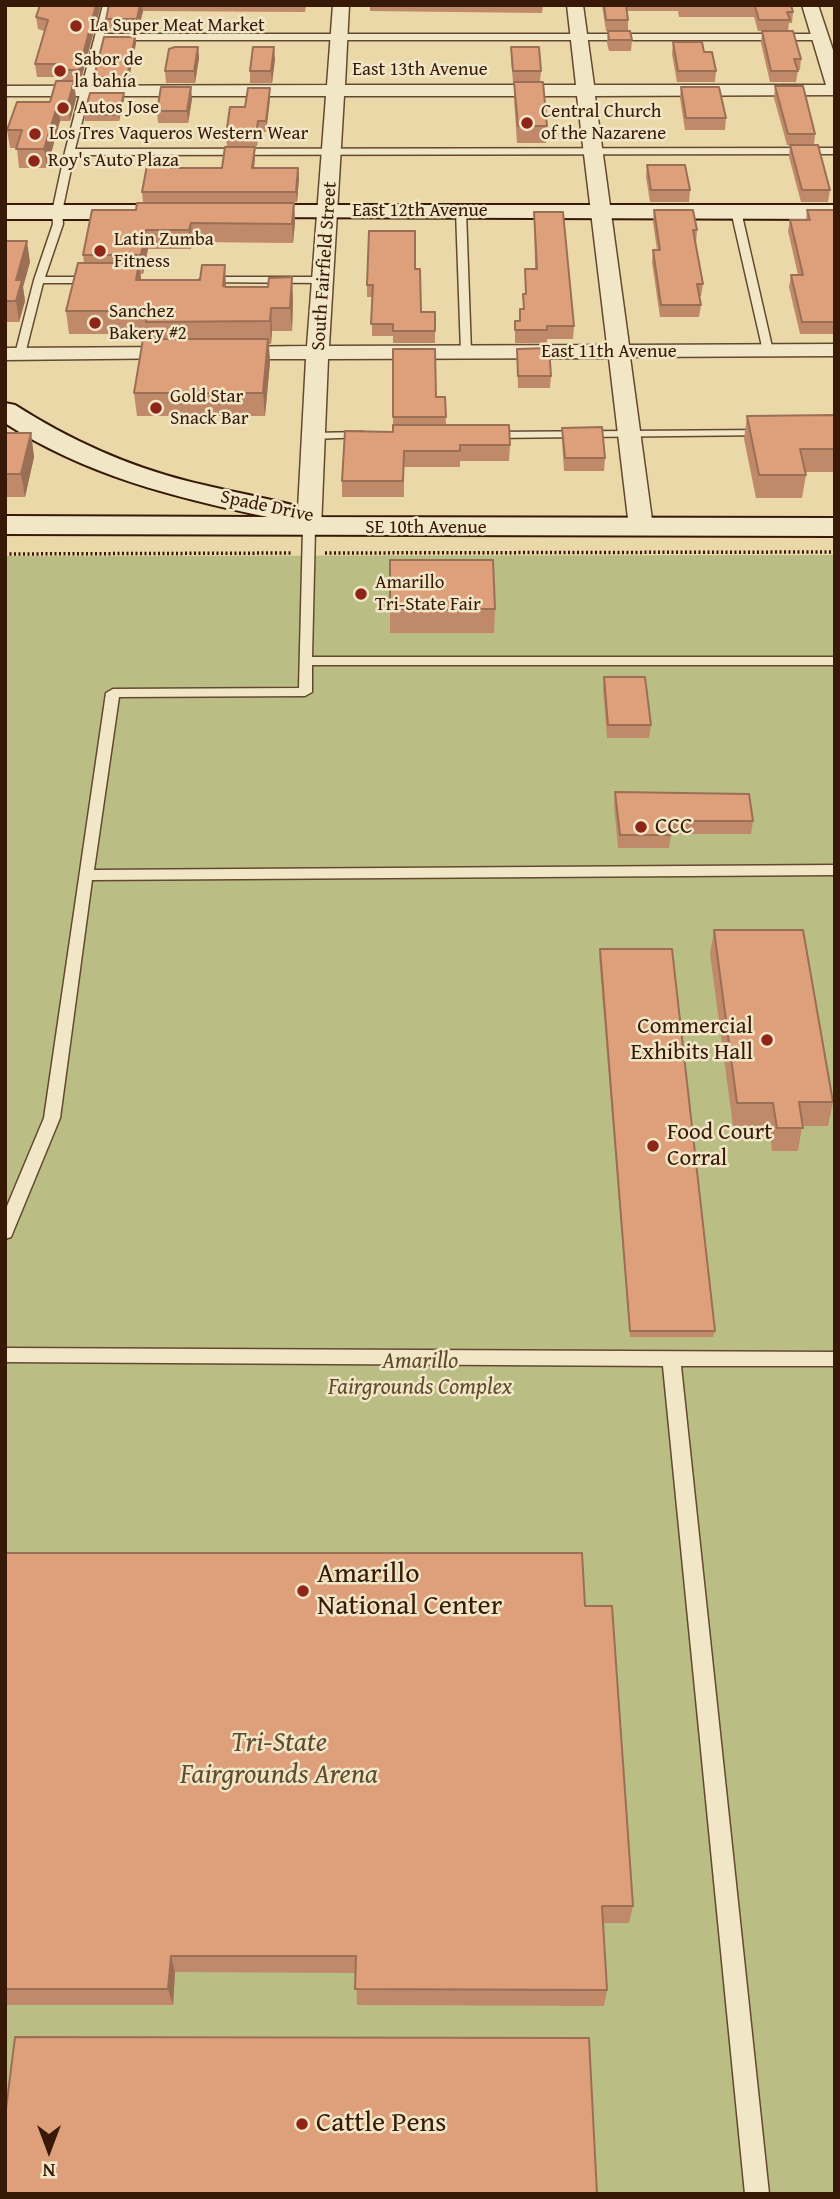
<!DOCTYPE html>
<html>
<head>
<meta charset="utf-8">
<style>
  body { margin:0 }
  #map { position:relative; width:840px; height:2199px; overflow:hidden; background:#ead8a8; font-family:"Gentium Book Plus",serif }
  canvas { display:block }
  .frame { position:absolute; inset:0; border:7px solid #381908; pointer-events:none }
  .north { position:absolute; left:14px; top:2115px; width:70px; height:70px; -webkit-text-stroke:5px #f1e6c6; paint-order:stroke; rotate:180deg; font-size:19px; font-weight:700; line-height:28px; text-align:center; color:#381908 }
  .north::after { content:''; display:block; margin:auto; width:24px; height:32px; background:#381908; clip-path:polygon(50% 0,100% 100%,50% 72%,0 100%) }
</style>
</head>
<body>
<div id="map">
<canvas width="840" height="2199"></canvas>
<div class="frame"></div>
<div class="north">N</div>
</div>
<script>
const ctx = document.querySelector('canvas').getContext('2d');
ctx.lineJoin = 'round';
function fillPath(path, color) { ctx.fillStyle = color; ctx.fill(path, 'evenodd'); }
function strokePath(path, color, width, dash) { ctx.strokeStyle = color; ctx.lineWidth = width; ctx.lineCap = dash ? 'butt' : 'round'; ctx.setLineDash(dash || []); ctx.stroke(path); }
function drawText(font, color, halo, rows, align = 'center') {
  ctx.font = font + ' "Gentium Book Plus",serif'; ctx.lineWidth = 5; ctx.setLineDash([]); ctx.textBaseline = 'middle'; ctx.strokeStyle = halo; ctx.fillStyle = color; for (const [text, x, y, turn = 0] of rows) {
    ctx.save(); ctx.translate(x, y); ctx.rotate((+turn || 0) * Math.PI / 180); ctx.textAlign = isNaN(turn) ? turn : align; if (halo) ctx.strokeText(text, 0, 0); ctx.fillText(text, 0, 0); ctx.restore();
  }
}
fillPath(new Path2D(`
  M835 555V2194H5V556Z`), '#babe85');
const lane = new Path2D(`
  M103 5H111L104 34H820L824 37 820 40H103L75 149 835 148V154L74 155 62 212 63 224 45 277H94L99 280 94 283H43L25 354 20 357 15 354 34 280 53 224 52 212 65 152Z
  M461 208 466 211 471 352 466 355 461 352 456 211Z
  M736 208 741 211 773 351 768 354 763 351 731 211Z
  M204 277H324L329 280 324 283 200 282 199 280Z
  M766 430 770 431V435L491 438 485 435 491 432Z
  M363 432 367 433V437L312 439 306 436 312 433Z
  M309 524 315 528 312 657H835V665H312V692L305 696 119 697 94 870 835 865V875L92 880 60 1118 13 1232 11 1237 5 1239V1211L44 1118 106 693 113 689 299 688 303 528Z
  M5 1348 835 1352V1366H681L769 2194H745L663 1366 5 1362Z`);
const street = new Path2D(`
  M333 5H349L345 85H576L567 5H583L594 85H826L802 5H818L835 56V95L595 96 629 345 835 344V356L630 357 653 527 649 532H633L629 527 609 358 328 359 321 528 317 533H301L297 528 306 359H227L219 358 216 353 219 348 227 347 307 346 326 96H5V86L327 85ZM344 96H577L607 345 329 346Z
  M182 347 190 348 193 353 190 358 5 360V348Z`);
const secondary = new Path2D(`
  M5 205H143L151 207 155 212 151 217 143 219H5Z
  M242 205H835V219L234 217 230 212 234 207Z
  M5 403 15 405C68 439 125 465 187 481 222 490 257 496 292 505L296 511 292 517 835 518V536L5 534V516L268 517C176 498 85 475 5 423Z`);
strokePath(lane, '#644930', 3);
strokePath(street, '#644930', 3);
strokePath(secondary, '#381908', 4);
strokePath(new Path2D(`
  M325 553 835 552
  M5 554 291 553`), '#381908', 3.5, [2, 2.5]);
fillPath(lane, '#f1e6c6');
fillPath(street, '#f1e6c6');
fillPath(secondary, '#f1e6c6');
fillPath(new Path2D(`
  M40 5H101L80 83H74L76 99 70 121H60L47 168H19L17 148H10L7 130 50 102 62 81V77H37L35 64 44 31 38 29 36 17Z
  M109 5H306L305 12 143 11 138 31H107L106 19Z
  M370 5H543L542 13 370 11Z
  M602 5H791L793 12 792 23H789L788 31H758L754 17H679L678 11H627L628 20V31H606Z
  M608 31 632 40 631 51H609L607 43Z
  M762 31 801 59 800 70H798L796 82H770L761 43Z
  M135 37 136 43 128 83H95L94 77Z
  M673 42 704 52 716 71 715 82H677L672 54Z
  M198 47 199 58 195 83H166L165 71Z
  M511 47 541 71 540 82 547 126 546 143H517L514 99V82H513L511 58Z
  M275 59 272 83H250V71Z
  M775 86 815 134 814 145 830 190 828 202H801L789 157 790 145H787L774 98Z
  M681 87 726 118 725 130H685L680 98Z
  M124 99 119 121H85L84 115Z
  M192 99 188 123H158L157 111Z
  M270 99 266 132H258L257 146H227L226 135 245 107Z
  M255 147V157L254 168H298L299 178 297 202H143L142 192 173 168H222Z
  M647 165 690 190 689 202H650L646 177Z
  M294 203 295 222 293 243 192 242 191 249H148L143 274H140L141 280 226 287 293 300 292 331H272L271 344H269L270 362 265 416H137L134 393 148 339 147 334H69L66 311 84 263 83 255 136 210Z
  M654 210 697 230 696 243H695L703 284 701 296H699L701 305 699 317H660L652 262 653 250H657L653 222Z
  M807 210H835V334H800L789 287 791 275H798L788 231 790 220H806Z
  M534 212 574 326 573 339H547V343H515V321H519L520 309H523V294H525V269H535Z
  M5 241 30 262 23 287 25 301 19 322H5Z
  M415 269 421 312H435V343H393V336H372V297H367V285Z
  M393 349 436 397H445L446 425 510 445 509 461H460V467H404V497H342V481L393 432Z
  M517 349 551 376 550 388H518Z
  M835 415V472H805L806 475 802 498H756L744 439 747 416Z
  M562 428 605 458 604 471H564L562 440Z
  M5 433H31L34 457 25 497H5Z
  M390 609H495L494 633H390Z
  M604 677 651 725 649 738H607L603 690Z
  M615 792 753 821 751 834H671L669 848H618L614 805Z
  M714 930 833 1102 828 1126H802L798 1151H772L769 1126H733L710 954Z
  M600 949 715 1331 713 1337H630L599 956Z
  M5 1553 585 1606 633 1906 629 1923H603L607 1990 604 2006 357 2005 356 1973 175 1972 173 2005H5Z`), '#bf896a');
fillPath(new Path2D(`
  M96 5H101L80 83 79 70Z
  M140 5H142L143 11 138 31 137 19Z
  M135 37 136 43 128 83 127 77Z
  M198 47 199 58 195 83 194 71Z
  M274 47 275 59 272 83 271 71Z
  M74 81 76 99 70 121 68 103Z
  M191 87 192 99 188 123 187 111Z
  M270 88V99L266 132V121Z
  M124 93V99L119 121V115Z
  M58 103 60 121 47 168 44 149Z
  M258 121V132L257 146 256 135Z
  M255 147V157L253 178 252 168Z
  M298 168 299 178 297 202 296 192Z
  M294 203 295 222 293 243 292 224Z
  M191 223 192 242 191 249 189 230Z
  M146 230 148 249 143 274 141 255Z
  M27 241 30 262 23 287 25 301 19 322 16 301V280Z
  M139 263 142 286 136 280Z
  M225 265 226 287 223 286Z
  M292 277 293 300 292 331 290 308Z
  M271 308 272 331 271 344 270 321Z
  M268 339 270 362 265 416 263 393Z
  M31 433 34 457 25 497 21 474Z
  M171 1956 175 1972 173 2005 168 1989Z`), '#9b6f56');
const building = new Path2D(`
  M40 5H96L79 70H61L62 64H35L48 20 36 17Z
  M109 5H140L137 19H106Z
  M604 5H626L628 20H606Z
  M680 5H791L793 12H787L790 20H759L755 6Z
  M608 31H630L632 40H609Z
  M762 31H793L801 59H794L798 71H771Z
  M104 37H135L127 77H94Z
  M673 42H702L704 52H712L716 71H678Z
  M175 47H198L194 71H165L169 49Z
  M253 47H274L271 71H250Z
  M511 47H539L541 71H513Z
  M56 81H74L68 103H58L44 149H16L22 130H7L17 102H50Z
  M514 82H543L547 126H518Z
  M775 86H803L815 134H788Z
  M161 87H191L187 111H157Z
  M681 87H719L726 118H686Z
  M248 88H270L266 121H258L256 135H226L230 107H245Z
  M90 93H124L119 115H84Z
  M790 145H818L830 190H802Z
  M225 147H255L252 168H298L296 192H142L148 160H173L171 168H222Z
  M647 165H685L690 190H651Z
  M137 203H294L292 224 191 223 189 230H146L141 255H83L92 210H136Z
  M654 210H693L697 230H693L703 284H697L701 305H661L653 250H660Z
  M807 210H835V322H802L791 275H803L790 220H810Z
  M534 212H563L574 326H547V330H515V321H520V309H524L523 294H526L525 269H537Z
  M369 231H415V269H420L421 312H435V331H393V324H371L373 285H367Z
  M5 241H27L16 280H22L16 301H5Z
  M78 263H139L136 280H200L202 265H225L223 286 226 287H268L269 278 292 277 290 308H271L270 321 146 322 148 311H66Z
  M143 339H268L263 393H134Z
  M549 348 551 376H518L517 349Z
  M393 349H435L436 397H445L446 417H393Z
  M835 415V449H800L806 475H759L747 416Z
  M393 425H509L510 445H460V451H404L403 481H342L345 431 393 432Z
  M602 427 605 458H565L562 428Z
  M5 433H31L21 474H5Z
  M390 560H493L495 609H390Z
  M604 677H645L651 725H608Z
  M615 792 749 794 753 821H669L671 835H620Z
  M714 930H803L833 1102H799L803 1128H777L773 1103H737Z
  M600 949H672L715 1331H630Z
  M5 1553H582L585 1606H612L633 1906H602L607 1990 355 1989 356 1956H171L168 1989H5Z
  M15 2037 589 2038 597 2194H5V2117Z`);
fillPath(building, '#de9f7b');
strokePath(building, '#9b6f56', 2);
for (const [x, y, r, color] of [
  [76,26,7,"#8f2418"],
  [60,71,7,"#8f2418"],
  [63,108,7,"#8f2418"],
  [527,123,7,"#8f2418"],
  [35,134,7,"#8f2418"],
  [34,161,7,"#8f2418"],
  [100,251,7,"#8f2418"],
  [95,323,7,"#8f2418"],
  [156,408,7,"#8f2418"],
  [361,594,7,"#8f2418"],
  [641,827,7,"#8f2418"],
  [767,1040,7,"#8f2418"],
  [653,1146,7,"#8f2418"],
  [303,1591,7,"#8f2418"],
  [302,2124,7,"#8f2418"]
]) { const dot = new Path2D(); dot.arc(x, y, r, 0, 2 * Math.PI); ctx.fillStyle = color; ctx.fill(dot); strokePath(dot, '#f1e6c6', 2.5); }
drawText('19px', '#381908', '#f1e6c6', [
  ["La Super Meat Market",90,26],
  ["Sabor de",74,60],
  ["la bahía",74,82],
  ["Autos Jose",77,108],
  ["Central Church",541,112],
  ["of the Nazarene",541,134],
  ["Los Tres Vaqueros Western Wear",49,134],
  ["Roy's Auto Plaza",48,161],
  ["Latin Zumba",114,240],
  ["Fitness",114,262],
  ["Sanchez",109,312],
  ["Bakery #2",109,334],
  ["Gold Star",170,397],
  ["Snack Bar",170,419],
  ["Amarillo",375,583],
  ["Tri-State Fair",375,605]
], 'left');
drawText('19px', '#381908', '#f1e6c6', [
  ["East 13th Avenue",420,70],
  ["East 12th Avenue",420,211],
  ["South Fairfield Street",325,266,-86],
  ["East 11th Avenue",609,352],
  ["Spade Drive",267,507,12],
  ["SE 10th Avenue",426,528]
]);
drawText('23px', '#381908', '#f1e6c6', [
  ["CCC",655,827],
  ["Commercial",753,1027,"right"],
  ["Exhibits Hall",753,1053,"right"],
  ["Food Court",667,1133],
  ["Corral",667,1159]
], 'left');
drawText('italic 23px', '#5f4b2e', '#f1e6c6', [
  ["Amarillo",420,1362],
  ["Fairgrounds Complex",420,1388]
]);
drawText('28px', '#381908', '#f1e6c6', [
  ["Amarillo",317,1575],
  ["National Center",317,1607],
  ["Cattle Pens",316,2124]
], 'left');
drawText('italic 28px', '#5f4b2e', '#f1e6c6', [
  ["Tri-State",279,1744],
  ["Fairgrounds Arena",279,1776]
]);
</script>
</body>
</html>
